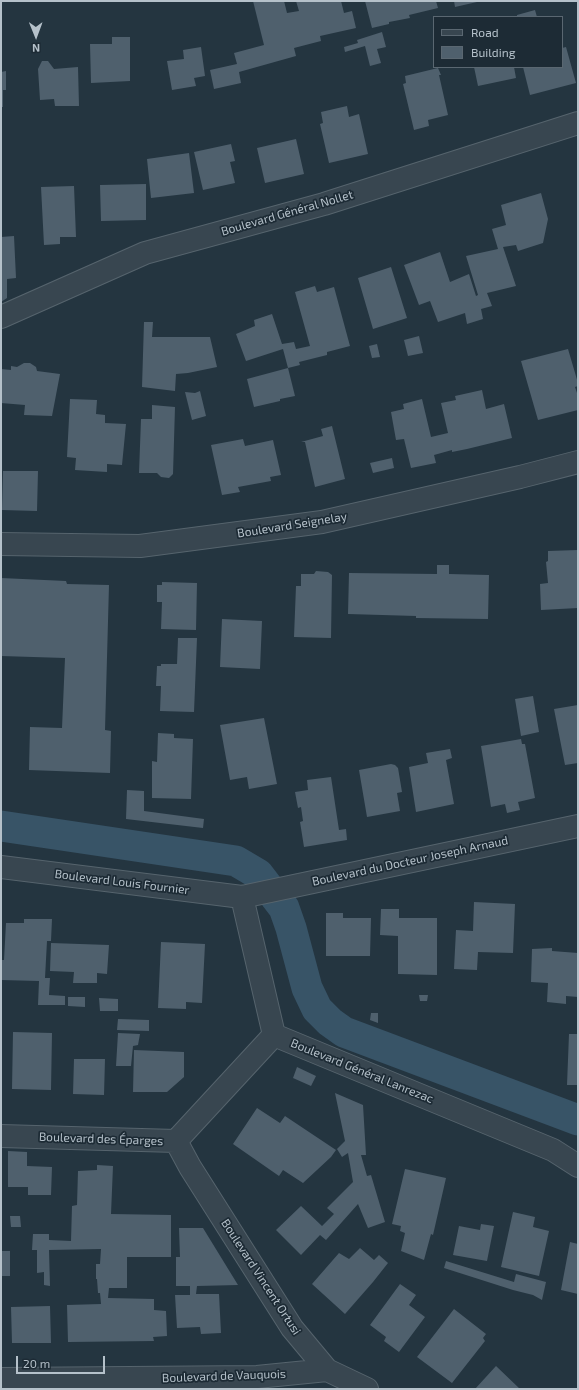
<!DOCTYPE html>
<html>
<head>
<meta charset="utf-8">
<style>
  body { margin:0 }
  #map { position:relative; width:579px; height:1390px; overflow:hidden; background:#243540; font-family:"Exo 2",sans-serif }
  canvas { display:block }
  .frame { position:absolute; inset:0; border:2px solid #b5c1ca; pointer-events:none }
  .legend { position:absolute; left:433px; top:16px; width:130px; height:52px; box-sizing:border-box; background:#1d2b35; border:1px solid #5a6771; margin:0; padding:5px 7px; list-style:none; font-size:12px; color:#b5c1ca }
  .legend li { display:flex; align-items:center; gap:8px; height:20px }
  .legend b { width:20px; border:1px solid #5a6771 }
  .north { position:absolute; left:16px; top:16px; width:40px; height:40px; -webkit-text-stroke:3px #1d2b35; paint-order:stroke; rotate:179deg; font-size:11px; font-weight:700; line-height:16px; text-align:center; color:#b5c1ca }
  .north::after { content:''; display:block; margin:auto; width:14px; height:18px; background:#b5c1ca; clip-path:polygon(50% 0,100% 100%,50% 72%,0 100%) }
  .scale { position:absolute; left:16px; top:1356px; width:89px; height:18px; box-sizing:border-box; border:2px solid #b5c1ca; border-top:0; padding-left:5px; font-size:12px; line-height:14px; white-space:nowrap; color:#b5c1ca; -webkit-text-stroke:3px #1d2b35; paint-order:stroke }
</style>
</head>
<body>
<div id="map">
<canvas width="579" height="1390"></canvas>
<div class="frame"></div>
<ul class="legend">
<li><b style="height:5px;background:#384650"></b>Road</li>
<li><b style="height:11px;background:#4f606d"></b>Building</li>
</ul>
<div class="north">N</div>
<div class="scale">20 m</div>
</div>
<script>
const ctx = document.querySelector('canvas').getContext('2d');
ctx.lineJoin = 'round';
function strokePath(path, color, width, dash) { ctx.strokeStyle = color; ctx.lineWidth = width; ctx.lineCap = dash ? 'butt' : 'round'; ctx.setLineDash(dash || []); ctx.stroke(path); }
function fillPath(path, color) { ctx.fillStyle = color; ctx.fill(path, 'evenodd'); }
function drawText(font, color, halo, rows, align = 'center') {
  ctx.font = font + ' "Exo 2",sans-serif'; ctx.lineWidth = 3.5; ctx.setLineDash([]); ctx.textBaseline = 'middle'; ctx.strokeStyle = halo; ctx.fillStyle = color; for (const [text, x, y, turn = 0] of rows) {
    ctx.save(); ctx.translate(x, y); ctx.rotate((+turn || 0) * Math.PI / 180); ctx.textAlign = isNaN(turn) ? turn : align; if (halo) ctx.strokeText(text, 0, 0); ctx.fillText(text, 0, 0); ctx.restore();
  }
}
strokePath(new Path2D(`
  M1 826 236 861 258 874 284 908 291 928 307 988 317 1009 330 1022 344 1032 578 1120`), '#385467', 31);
fillPath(new Path2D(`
  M253 1H284L287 13 299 11 296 1H341L344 13 352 11 356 28 320 36 321 41 294 48 296 56 239 72 241 83 214 89 210 70 237 64 234 53 264 45Z
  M365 1H436L438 8 409 15 410 18 389 22V24L372 28Z
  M454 1H477V2L455 7Z
  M535 10 537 17H517V15Z
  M382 32 386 47 377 49 381 63 370 66 365 46 345 52 344 47 358 43 357 40Z
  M112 37H130V81L91 83 90 44H112Z
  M201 47 205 76 194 78 196 86 172 90 167 61 184 59 183 50Z
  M566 47 576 83 530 95 523 67H562V48Z
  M42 61H48L54 69 78 67 79 106H55L54 99 40 100 38 69Z
  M474 67H514L516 78 478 86Z
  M438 68 441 75H439L448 115 428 120 429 126 414 130 403 84 406 83 405 76Z
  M6 71V90H3V107H1V72Z
  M347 106 349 117 359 114 368 154 329 163 320 124 323 123 321 112Z
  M296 139 304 174 265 183 257 148Z
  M231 144 235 161 230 162 235 183 203 190 194 152Z
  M189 153 194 193 151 198 147 159Z
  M146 184V220L101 221 100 185Z
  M74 186 76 237H60V244L44 245 41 187Z
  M541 193 548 219 543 243 518 251 516 245 503 247 516 286 487 293 492 306 481 309 483 319 467 324 465 313 438 322 430 301 419 305 404 265 440 252 450 282 469 274 476 296 478 295 466 256 498 249 492 229 506 225 501 205Z
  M14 236 16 278 7 279V298L1 302V237Z
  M391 267 407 318 373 329 358 278Z
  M315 286 317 292 334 287 350 346 327 352V355L299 362 300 365 288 368 283 349 246 361 236 334 255 326 254 320 272 314 282 344 294 342 296 349 310 346 295 292Z
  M144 322H153L152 337H210L217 367 188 373 176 374 175 391 142 387Z
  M419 336 423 353 408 356 404 340Z
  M377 344 380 357 372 358 369 346Z
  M568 349 578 383V386L575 387 578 396V410L538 420 521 361Z
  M24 363H30L36 367 37 371 60 374 52 416 24 415 25 405 1 403V369L11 370V366L17 367Z
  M288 368 295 396 280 399V401L254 407 247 379Z
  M482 390 486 409 504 404 512 438 467 449 452 452V450L434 455 436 463 411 468 404 439 396 440 391 412 404 409 403 404 422 399 431 437 448 433 441 403 456 400 455 396Z
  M200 391 206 416 192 420 185 392 195 393Z
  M70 399 97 400 96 414 105 415V423L126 424 122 465 107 464V472L75 470 76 458 67 457Z
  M152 405 175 407 173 474 169 478 161 477 157 473H139L141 419H152Z
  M332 426 345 479 315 487 305 442H301L323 436 321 429Z
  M243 439 245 446 273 440 281 475 270 477 271 481 238 487 240 492 222 495 211 445Z
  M392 458 394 468 373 473 370 463Z
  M3 471H38L37 511 2 510Z
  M578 550V608L541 610 540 584 548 583 546 562 548 561V551Z
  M437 565H449V574L489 575 488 619 416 618V616L348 614 349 573 437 574Z
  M316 571 328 572 332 575 331 638 294 637 296 586H301V574H314Z
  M1 578 66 581 67 584 109 585 105 730 111 731 110 773 29 770 30 727 62 728 65 658 1 656Z
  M162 582 197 583 196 630 161 629 162 602H157V585H162Z
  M222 619 262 621 260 669 220 667Z
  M178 638H197L194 712 160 711 161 686H156L157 666H161V664H177Z
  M533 696 539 732 521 736 515 699Z
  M578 705V763L565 765 554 709Z
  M264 718 277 784 249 789 247 777 230 780 220 725Z
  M158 733 174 734V738L193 739 191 799 152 798V761L157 762Z
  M521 739 522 744H525L535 798 518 802 520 810 507 813 505 804 491 807 481 746Z
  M450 749 452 758 446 760 454 804 416 812 409 767 428 763 426 753Z
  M391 764 395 765 398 768 402 792 397 793 400 811 367 817 359 770Z
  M331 777 339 830 346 829 347 840 304 847 300 822 303 821 301 807 298 808 295 792 308 790 307 780Z
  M127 790 144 791V811L204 819 203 828 126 819Z
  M474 902 515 904 513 953 478 952 477 970 454 969 456 930 473 931Z
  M381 909H399V918H437V975L398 974V936L380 935Z
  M326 913H343V918H371L370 956H326Z
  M24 919H52L51 941H47L45 978H50L49 995 65 996V1005H38L39 981 1 980V960H4L6 923H24Z
  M161 942 205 944 202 1003 186 1002V1009L158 1008Z
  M51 943 109 945 107 974 97 973V983H73L74 972 50 971Z
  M552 948V951L578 953V997L566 996V1004L547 1002 548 983 531 982 532 949Z
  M419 995H428L427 1001H420Z
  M68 997H85V1007L68 1006Z
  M99 998 118 999V1011H100Z
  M371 1013H378V1023L370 1020Z
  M118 1019 149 1020V1031L117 1030Z
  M13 1032 52 1033 51 1090 12 1089Z
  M118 1033 140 1034 138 1045 133 1046 131 1066H116Z
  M569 1034H578V1085H567Z
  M134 1050 184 1052V1077L167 1092H133Z
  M74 1059H105L104 1095 73 1094Z
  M297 1067 316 1076 311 1086 293 1078Z
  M335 1093 363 1105 366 1155H361L367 1176 371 1175 385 1222 368 1228 358 1204 326 1240 320 1235 301 1255 276 1230 301 1206 322 1226 334 1214 327 1208 353 1182 348 1153 342 1157 337 1149 345 1141Z
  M257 1108 280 1123 285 1116 336 1150 331 1157 303 1183 283 1170 279 1176 233 1144Z
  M8 1151 27 1152V1166L52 1167 51 1195H28V1187H8Z
  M97 1165 113 1166 111 1214 171 1215V1257H127V1288H109L108 1298 154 1299V1310L166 1311 167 1336 153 1337 154 1341 68 1342 67 1305 101 1304 100 1293H98L97 1279H96V1264H100L101 1249 49 1250 50 1286 44 1285V1272L37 1273V1250H32L33 1234H49V1240L71 1241 72 1206 77 1205 78 1171 97 1170Z
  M405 1169 446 1178 433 1235 431 1234 424 1260 401 1251 405 1233 400 1231 401 1226 392 1224Z
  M513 1212 535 1217 533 1227 549 1231 539 1276 501 1267Z
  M10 1216H20L21 1227H11Z
  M481 1224 494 1226 487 1261 453 1255 459 1226 480 1230Z
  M179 1228H203L238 1285 197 1286 196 1294H219L221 1333 201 1334 200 1327 177 1328 175 1295H190V1286H176V1257H180Z
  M570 1242 578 1244V1294L561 1290Z
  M360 1248 374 1260 379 1255 388 1263 373 1282 345 1314 312 1284 339 1253 349 1259Z
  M1 1251H10V1276H1Z
  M446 1261 514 1282 516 1274 546 1282 542 1300 533 1295 513 1290 444 1268Z
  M400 1284 416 1295 409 1305 425 1317 399 1352 384 1341 386 1337 370 1325Z
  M50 1306 51 1343H12L11 1307Z
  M454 1309 486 1334 483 1338 485 1341 452 1383 417 1357Z
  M496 1366 520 1389H475Z`), '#4f606d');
const minor = new Path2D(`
  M1 317 145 253 324 204 578 123
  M1 544 140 546 322 522 520 477 578 462
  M1 867 242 897 578 826
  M242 897 274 1035 553 1150 578 1166
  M1 1136 176 1141 274 1035
  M176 1141 190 1167 292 1328 327 1370 367 1389
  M1 1379 257 1377 327 1370`);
strokePath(minor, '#56646d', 24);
strokePath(minor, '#384650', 22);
drawText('12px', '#b5c1ca', '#1d2b35', [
  ["Boulevard Général Nollet",287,213,-16],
  ["Boulevard Seignelay",292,525,-9],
  ["Boulevard du Docteur Joseph Arnaud",410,861,-12],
  ["Boulevard Louis Fournier",122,882,7],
  ["Boulevard Général Lanrezac",362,1071,22],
  ["Boulevard des Éparges",101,1139,2],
  ["Boulevard Vincent Ortusi",261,1277,57],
  ["Boulevard de Vauquois",224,1376,-2]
]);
</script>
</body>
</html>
